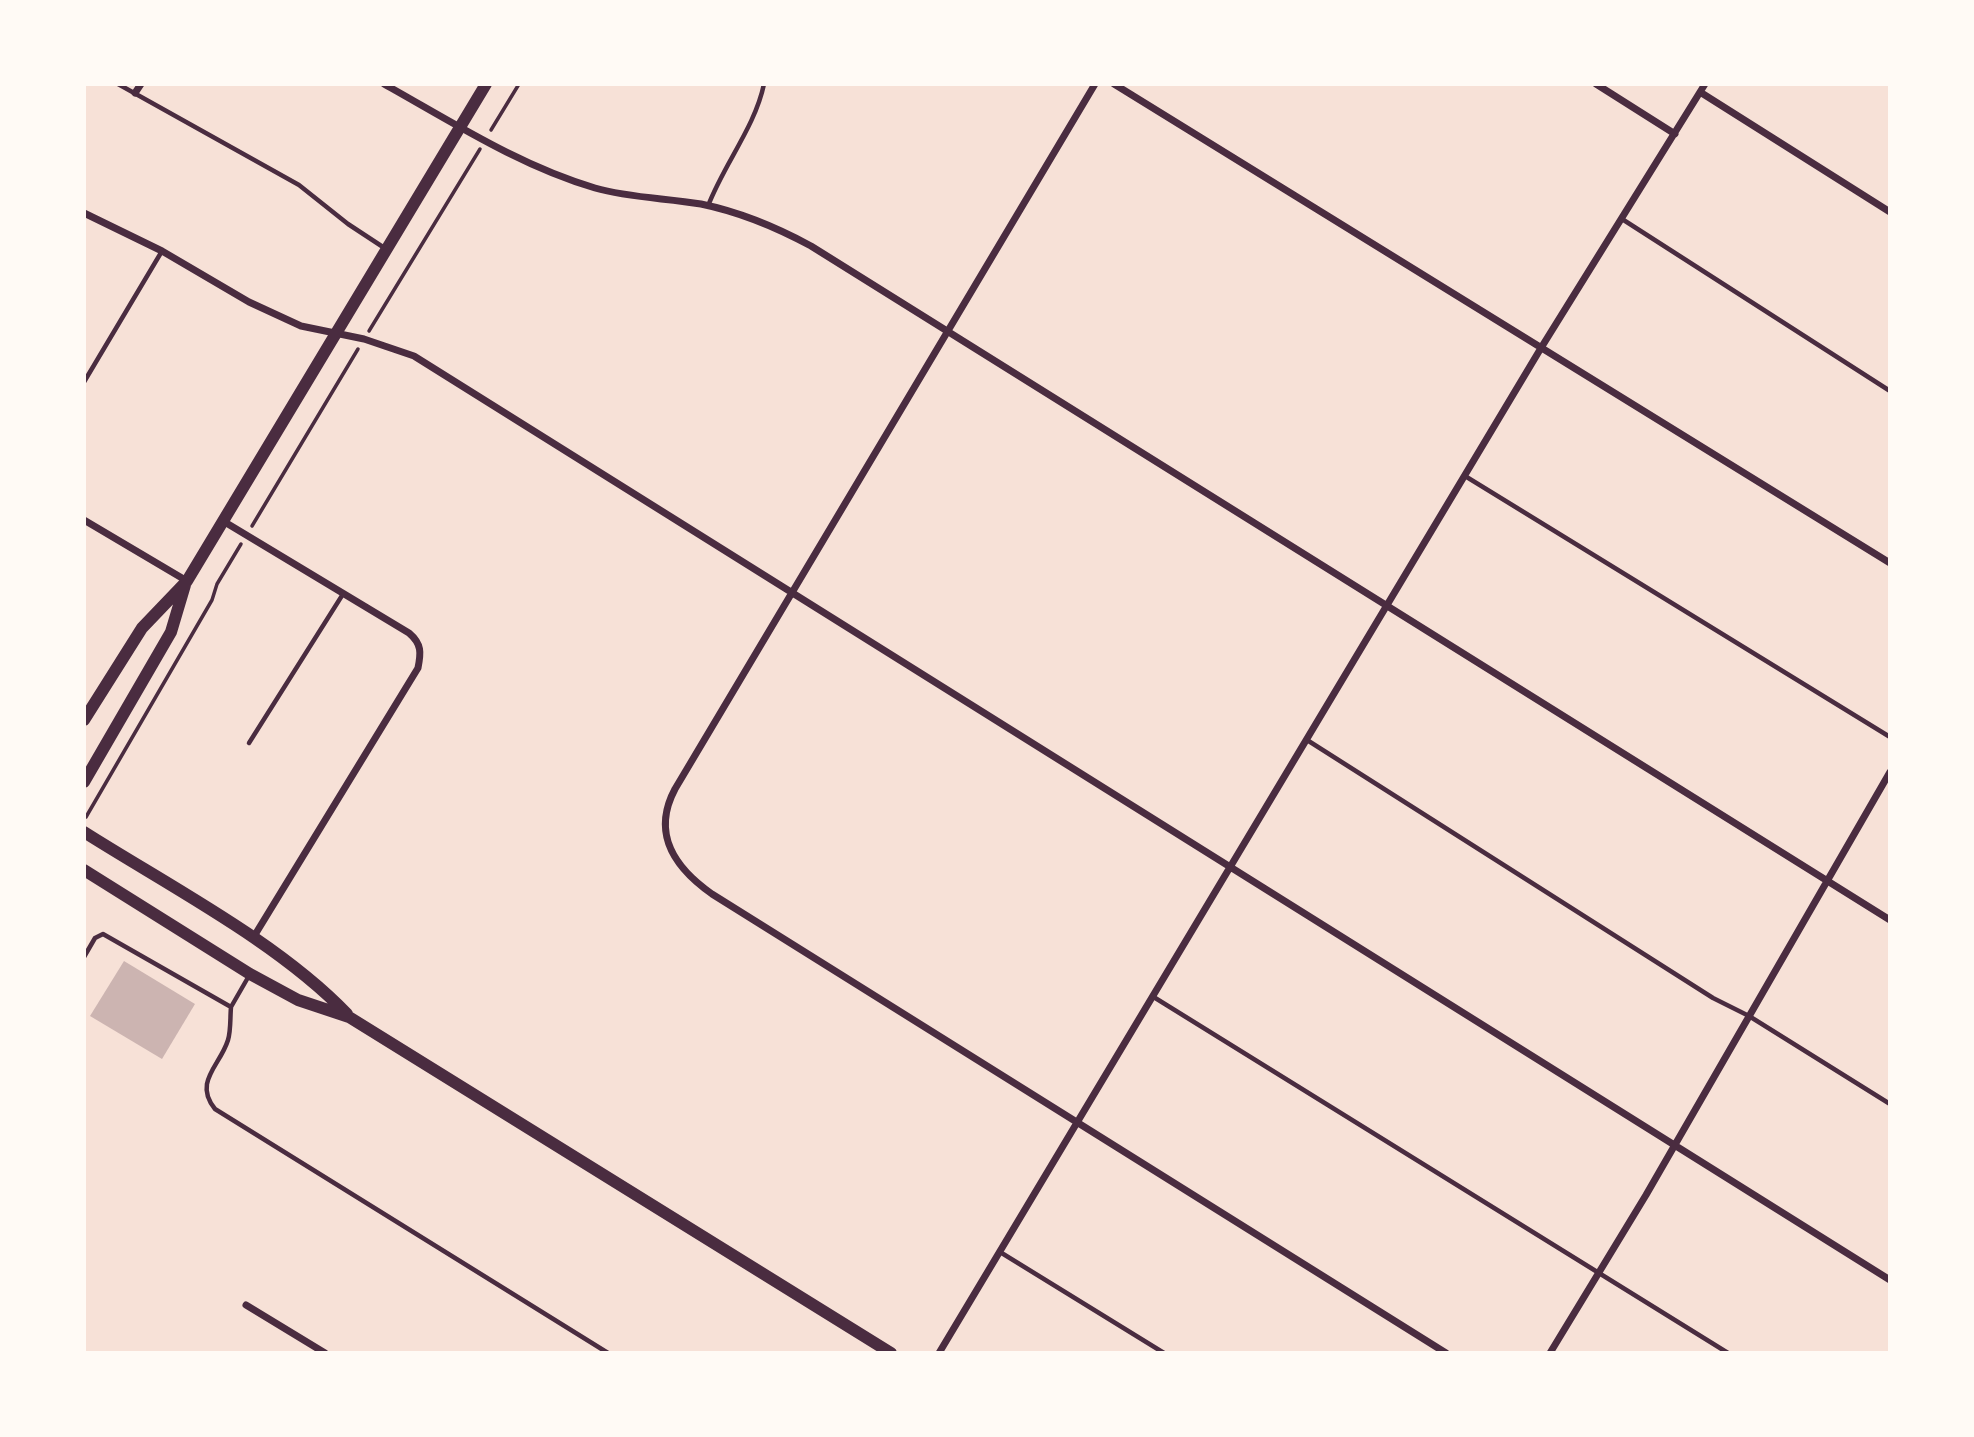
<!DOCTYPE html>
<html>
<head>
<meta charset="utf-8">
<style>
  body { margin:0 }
  #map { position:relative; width:1974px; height:1437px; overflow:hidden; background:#f7e1d7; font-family:Roboto,sans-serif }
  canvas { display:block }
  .frame { position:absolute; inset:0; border:86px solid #fffaf5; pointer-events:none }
</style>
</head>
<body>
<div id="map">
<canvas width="1974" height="1437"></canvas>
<div class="frame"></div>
</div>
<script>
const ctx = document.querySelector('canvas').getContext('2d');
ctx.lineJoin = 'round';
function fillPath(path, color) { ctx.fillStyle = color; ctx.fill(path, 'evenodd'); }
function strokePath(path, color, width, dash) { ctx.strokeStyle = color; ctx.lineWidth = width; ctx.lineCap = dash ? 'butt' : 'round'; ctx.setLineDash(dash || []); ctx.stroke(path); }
fillPath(new Path2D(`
  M124 961 195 1004 162 1059 90 1016Z`), '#ccb4b1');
strokePath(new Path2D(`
  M491 130 519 84
  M369 331 480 149
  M252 526 358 349
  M86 817 212 600 217 584 241 544`), '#4a2c40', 3.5);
strokePath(new Path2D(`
  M118 84 299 185 348 224 386 249
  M708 206C724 164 755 127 764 84
  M1622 219 1890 391
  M84 382 162 251
  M1465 476 1890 737
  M1307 740 1713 998 1749 1016 1890 1104
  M249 743 343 594
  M84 957 95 938 103 934 231 1007 250 974
  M1152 996 1728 1353
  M231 1007C230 1018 231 1030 228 1040 220 1066 193 1082 215 1109L608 1353
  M1000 1252 1164 1353`), '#4a2c40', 4.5);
strokePath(new Path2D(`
  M384 84C452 122 520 166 595 188 630 198 666 198 701 204 740 212 776 227 811 246L1890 920
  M1095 84 675 789C651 834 675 868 712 894L1446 1353
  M1114 84 1890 563
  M1596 84 1675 134
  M1700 92 1890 212
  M135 93 141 84
  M84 213 162 251 249 302 301 326 364 339 414 356 1890 1280
  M84 520 187 581
  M223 521 409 633C422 644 421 653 418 668L253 938
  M246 1305 325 1353
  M939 1353 1541 348 1705 84
  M1550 1353 1646 1195 1890 772`), '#4a2c40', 7);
strokePath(new Path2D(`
  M84 720 142 628 187 581 486 84
  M84 782 171 632 185 585
  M84 832C169 886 278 942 347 1014
  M84 870 250 974 298 1000 349 1017 891 1353`), '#4a2c40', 12);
</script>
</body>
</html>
